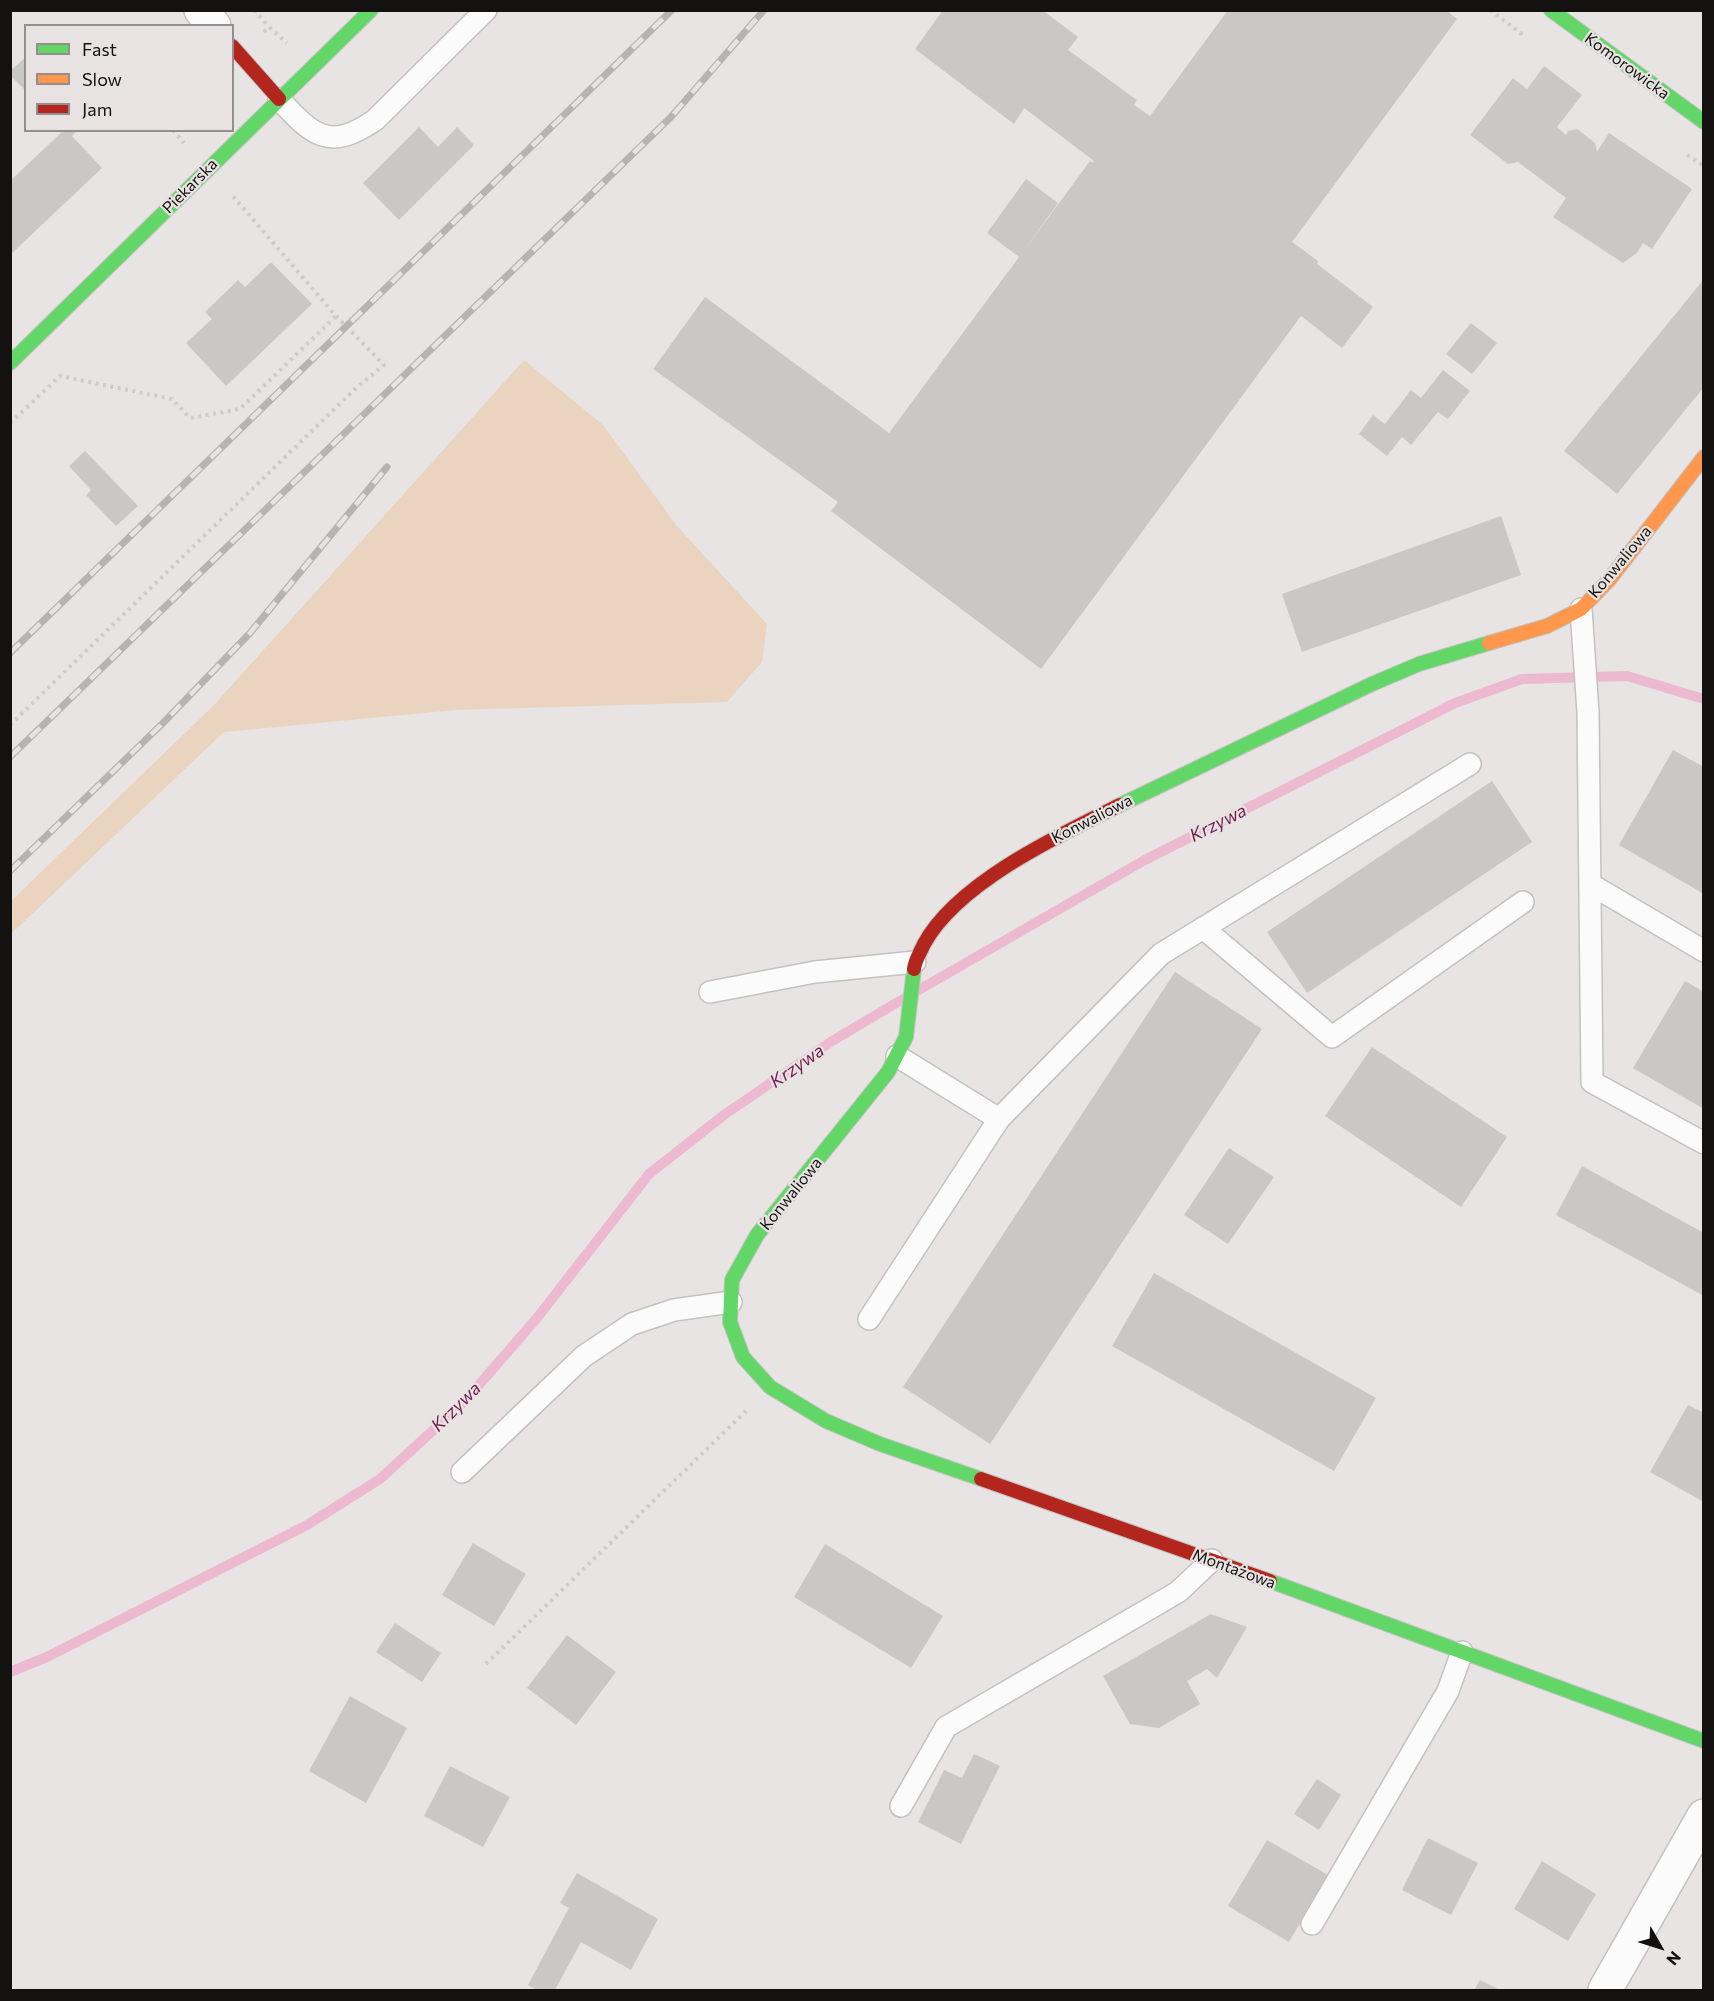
<!DOCTYPE html>
<html>
<head>
<meta charset="utf-8">
<style>
  body { margin:0 }
  #map { position:relative; width:1714px; height:2001px; overflow:hidden; background:#e7e4e3; font-family:Commissioner,sans-serif }
  canvas { display:block }
  .frame { position:absolute; inset:0; border:12px solid #131211; pointer-events:none }
  .legend { position:absolute; left:24px; top:24px; width:210px; height:108px; box-sizing:border-box; background:#e8e3e2; border:2px solid #938f8e; margin:0; padding:8px 10px; list-style:none; font-size:18px; color:#131211 }
  .legend li { display:flex; align-items:center; gap:12px; height:30px }
  .legend b { width:30px; border:2px solid #938f8e }
  .north { position:absolute; left:1630px; top:1917px; width:60px; height:60px; -webkit-text-stroke:4px #e8e3e2; paint-order:stroke; rotate:129deg; font-size:16px; font-weight:700; line-height:24px; text-align:center; color:#131211 }
  .north::after { content:''; display:block; margin:auto; width:21px; height:27px; background:#131211; clip-path:polygon(50% 0,100% 100%,50% 72%,0 100%) }
</style>
</head>
<body>
<div id="map">
<canvas width="1714" height="2001"></canvas>
<div class="frame"></div>
<ul class="legend">
<li><b style="height:8px;background:#63d668"></b>Fast</li>
<li><b style="height:8px;background:#ff974d"></b>Slow</li>
<li><b style="height:8px;background:#b3261e"></b>Jam</li>
</ul>
<div class="north">N</div>
</div>
<script>
const ctx = document.querySelector('canvas').getContext('2d');
ctx.lineJoin = 'round';
function fillPath(path, color) { ctx.fillStyle = color; ctx.fill(path, 'evenodd'); }
function strokePath(path, color, width, dash) { ctx.strokeStyle = color; ctx.lineWidth = width; ctx.lineCap = dash ? 'butt' : 'round'; ctx.setLineDash(dash || []); ctx.stroke(path); }
function drawText(font, color, halo, rows, align = 'center') {
  ctx.font = font + ' Commissioner,sans-serif'; ctx.lineWidth = 4.5; ctx.setLineDash([]); ctx.textBaseline = 'middle'; ctx.strokeStyle = halo; ctx.fillStyle = color; for (const [text, x, y, turn = 0] of rows) {
    ctx.save(); ctx.translate(x, y); ctx.rotate((+turn || 0) * Math.PI / 180); ctx.textAlign = isNaN(turn) ? turn : align; if (halo) ctx.strokeText(text, 0, 0); ctx.fillText(text, 0, 0); ctx.restore();
  }
}
fillPath(new Path2D(`
  M524 360 603 425 677 526 767 624 762 662 727 702 455 710 224 732 11 934V901L214 705Z`), '#ead4c0');
strokePath(new Path2D(`
  M917 991 1143 861 1455 703 1522 679 1627 676 1704 699
  M10 1672 49 1656 307 1525 380 1479 465 1401 537 1318 649 1174 724 1115 832 1041 903 999`), '#ecb9d1', 10);
fillPath(new Path2D(`
  M943 10H1042L1078 37 1068 50 1137 100 1134 105 1150 116 1228 10H1446L1457 19 1292 242 1318 261 1317 264 1373 307 1342 348 1301 316 1041 669 831 511 838 502 653 369 705 297 889 433 1019 257 987 233 1026 179 1058 203 1023 252 1090 161 1092 163 1094 161 1024 108 1014 124 915 49Z
  M26 57V91L10 75V71Z
  M1544 66 1582 95 1557 127 1566 135 1568 131 1577 129 1595 143 1597 152 1609 133 1692 189 1652 249 1643 243 1637 253 1623 263 1553 217 1566 198 1518 162 1508 164 1470 135 1513 78 1527 89Z
  M419 127 438 147 457 127 474 145 399 220 363 183Z
  M64 130H78L72 136 102 168 10 255V181Z
  M271 262 312 304 226 386 186 343 212 319 205 312 238 280 245 287Z
  M1704 279V387L1617 494 1564 451Z
  M1471 323 1497 343 1472 374 1446 354Z
  M1443 370 1470 391 1448 419 1438 412 1411 445 1402 437 1387 456 1359 434 1373 415 1385 424 1411 390 1421 398Z
  M85 451 138 506 116 526 86 495 91 490 69 466Z
  M1501 516 1521 575 1302 652 1282 594Z
  M1673 750 1704 767V894L1619 845Z
  M1492 781 1532 842 1307 993 1267 932Z
  M1175 972 1262 1029 990 1444 903 1387Z
  M1685 981 1704 992V1109L1633 1068Z
  M1372 1047 1507 1137 1461 1207 1325 1116Z
  M1229 1148 1274 1177 1228 1244 1184 1215Z
  M1582 1166 1704 1233V1296L1556 1215Z
  M1154 1273 1376 1398 1334 1471 1112 1346Z
  M1688 1405 1704 1413V1502L1650 1472Z
  M473 1543 526 1574 494 1626 442 1595Z
  M825 1544 943 1616 911 1668 794 1597Z
  M1211 1614 1247 1627 1217 1678 1207 1669 1187 1681 1200 1704 1159 1728 1130 1724 1103 1676Z
  M395 1623 441 1653 422 1682 376 1652Z
  M567 1635 616 1672 576 1725 527 1688Z
  M350 1696 407 1728 366 1803 309 1771Z
  M974 1754 1000 1766 961 1844 918 1822 944 1770 962 1778Z
  M450 1766 510 1797 483 1847 424 1816Z
  M1317 1779 1341 1795 1319 1830 1294 1814Z
  M1428 1838 1478 1863 1451 1915 1402 1890Z
  M1267 1840 1328 1875 1289 1942 1228 1906Z
  M1542 1861 1596 1894 1568 1941 1514 1909Z
  M577 1873 658 1919 631 1970 581 1942 555 1990H537L528 1985 569 1908 560 1903Z
  M1480 1980 1500 1990H1474Z`), '#cac8c7');
const lane = new Path2D(`
  M279 99C312 135 329 152 375 120L486 10
  M1581 609 1588 712 1592 1082 1704 1143
  M1590 884 1704 951
  M1203 928 1332 1037 1523 902
  M710 992 815 972 915 962
  M897 1056 999 1119
  M869 1319 999 1119 1161 954 1470 764
  M462 1472 584 1356 632 1324 674 1310 731 1302
  M901 1806 946 1727 1178 1592 1212 1560
  M1312 1924 1448 1691 1462 1652`);
const street = new Path2D(`
  M201 10 214 26
  M1605 1990 1704 1816`);
const fast = new Path2D(`
  M1551 10 1704 122
  M10 363 371 10
  M1120 805 1372 684 1419 664 1489 643
  M914 969 906 1037 888 1072 757 1235 732 1280 730 1322 743 1357 770 1387 826 1421 880 1444 981 1479
  M1270 1581 1704 1741`);
const slow = new Path2D(`
  M1489 643 1547 626 1581 609 1609 580 1704 457`);
const jam = new Path2D(`
  M232 46 279 99
  M914 969C915 960 920 953 924 944 957 883 1059 835 1120 805
  M981 1479 1270 1581`);
strokePath(lane, '#c4c2c1', 24);
strokePath(street, '#c4c2c1', 36);
strokePath(fast, '#c4c2c1', 16);
strokePath(slow, '#c4c2c1', 16);
strokePath(jam, '#c4c2c1', 16);
strokePath(new Path2D(`
  M254 10 269 27
  M1490 10 1526 37
  M264 32 269 27 287 43
  M173 130 184 143
  M1687 155 1704 166
  M10 423 60 376 172 399 190 418 240 409 336 316
  M10 725 356 388 384 365 336 316 232 195
  M486 1664 746 1411`), '#cdcccc', 4, [3, 4.5]);
strokePath(lane, '#fbfbfb', 21);
strokePath(street, '#fbfbfb', 33);
strokePath(fast, '#63d668', 14);
strokePath(slow, '#ff974d', 14);
strokePath(jam, '#b3261e', 14);
const rail = new Path2D(`
  M10 653 672 10
  M10 757 671 117 764 10
  M10 871 163 723 250 633 387 467`);
strokePath(rail, '#b5b4b3', 7);
strokePath(rail, '#e8e3e2', 4.5, [14]);
drawText('16px', '#131211', '#e8e3e2', [
  ["Komorowicka",1627,66,36],
  ["Piekarska",190,186,-45],
  ["Konwaliowa",1620,562,-50],
  ["Konwaliowa",1092,819,-27],
  ["Konwaliowa",791,1194,-51],
  ["Montażowa",1234,1569,20]
]);
drawText('italic 18px', '#701e4e', '#e8e3e2', [
  ["Krzywa",1218,823,-27],
  ["Krzywa",797,1066,-35],
  ["Krzywa",456,1407,-45]
]);
</script>
</body>
</html>
